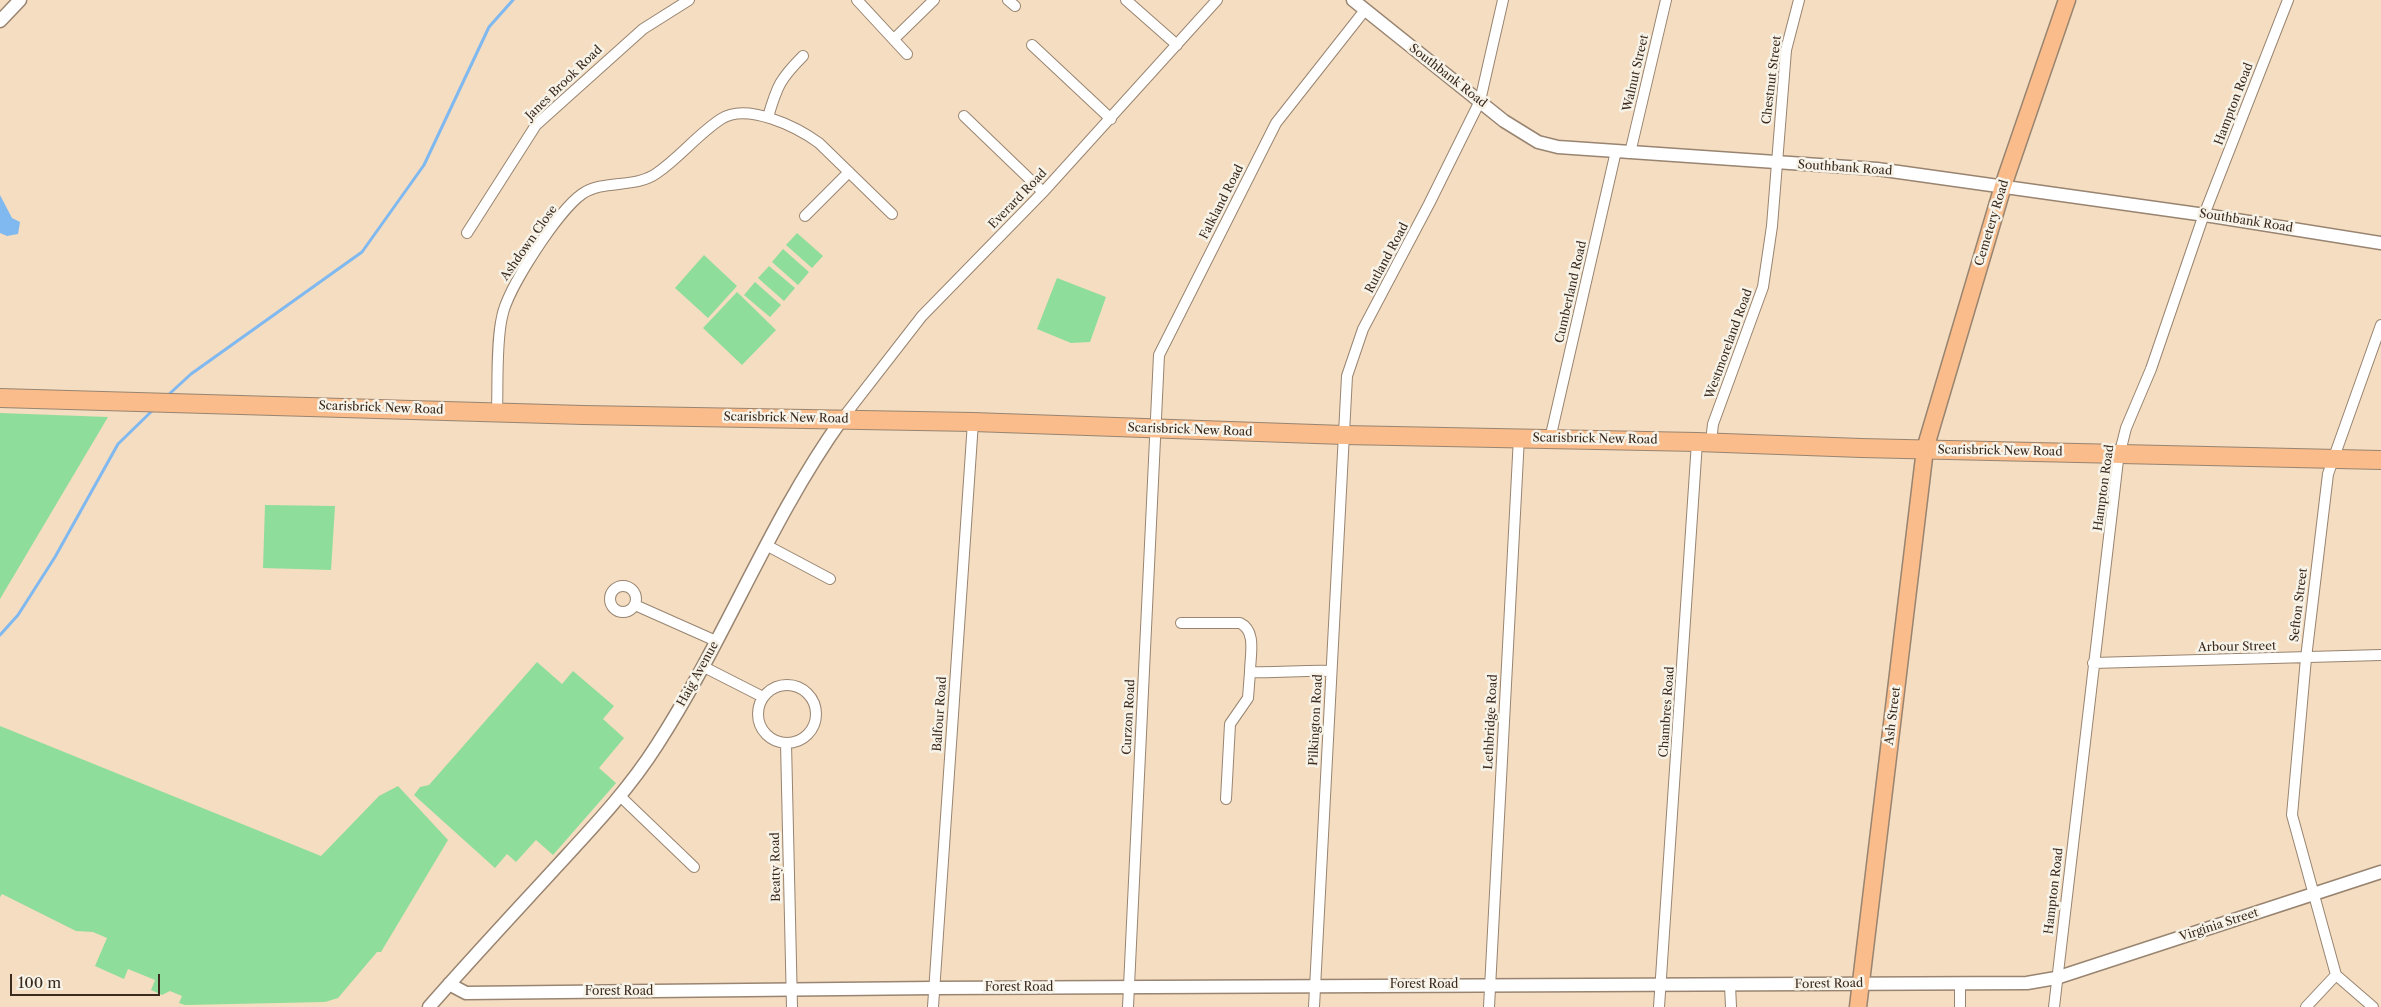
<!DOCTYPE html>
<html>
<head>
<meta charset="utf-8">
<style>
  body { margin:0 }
  #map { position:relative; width:2381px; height:1007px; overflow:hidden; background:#f4ddc1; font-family:"Libre Caslon Text",serif }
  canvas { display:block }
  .scale { position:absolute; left:10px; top:974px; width:150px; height:22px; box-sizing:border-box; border:2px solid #3b2a1e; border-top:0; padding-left:6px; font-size:15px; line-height:18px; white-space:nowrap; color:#3b2a1e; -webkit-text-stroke:4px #f7f3e8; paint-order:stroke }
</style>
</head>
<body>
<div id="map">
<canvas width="2381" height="1007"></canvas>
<div class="scale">100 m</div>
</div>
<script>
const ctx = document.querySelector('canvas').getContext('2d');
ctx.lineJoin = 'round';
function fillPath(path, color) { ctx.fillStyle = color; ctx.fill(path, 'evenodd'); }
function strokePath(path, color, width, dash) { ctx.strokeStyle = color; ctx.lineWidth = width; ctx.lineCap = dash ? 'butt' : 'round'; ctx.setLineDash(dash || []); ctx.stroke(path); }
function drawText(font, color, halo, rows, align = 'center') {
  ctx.font = font + ' "Libre Caslon Text",serif'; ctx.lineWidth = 5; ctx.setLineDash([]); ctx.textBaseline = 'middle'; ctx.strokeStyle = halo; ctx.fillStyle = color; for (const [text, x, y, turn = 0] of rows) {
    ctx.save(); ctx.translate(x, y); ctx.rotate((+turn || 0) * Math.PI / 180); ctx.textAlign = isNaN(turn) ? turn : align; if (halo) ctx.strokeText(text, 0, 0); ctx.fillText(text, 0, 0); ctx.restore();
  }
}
fillPath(new Path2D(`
  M797 233 823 256 812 268 786 245Z
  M783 249 809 272 798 285 772 262Z
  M704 255 737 286 708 318 675 288Z
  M769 266 795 288 784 301 758 278Z
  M1057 278 1106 297 1090 342 1071 343 1037 329Z
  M755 282 781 305 770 317 744 295Z
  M737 292 776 330 742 365 703 328Z
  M0 413 108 417 0 599Z
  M265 505 335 506 331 570 263 568Z
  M537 662 562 684 573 671 614 706 603 719 624 738 599 768 616 783 553 855 536 840 516 862 507 854 495 868 414 795 420 787 429 785Z
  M0 726 321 856 379 796 398 786 448 840 381 952H377L338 998 325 1002 185 1005 179 1003 182 996 170 991 162 995 151 990 155 980 128 969 124 979 95 966 107 938 93 932 76 931 2 894 0 897Z`), '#8fdd9b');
fillPath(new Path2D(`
  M0 195 12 218 20 222 18 234 7 236 0 233Z`), '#80b8f0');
strokePath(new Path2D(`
  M166 397 191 374 362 252 424 165 489 27 513 0
  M0 635 18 615 55 557 118 444 155 408`), '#80b8f0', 3);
const minor = new Path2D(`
  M857 0 907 54
  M1008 0 1015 6
  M1126 0 1177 45
  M894 39 934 0
  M1032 45 1111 119
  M964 116 1043 192
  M768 117C777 86 780 79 803 56
  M1630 153 1666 0
  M805 216 849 172
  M467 233 536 125 643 29 689 0
  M497 411C498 384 496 343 502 317 507 289 558 211 582 194 604 179 635 189 657 173 680 157 698 134 721 119 747 102 797 127 819 143L892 214
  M842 419 922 316 1045 190 1217 0
  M1550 439 1616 151
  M1711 442 1713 424 1763 287 1772 226 1786 50 1799 0
  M766 545 830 579
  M610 599a13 13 0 1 1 26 0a13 13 0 1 1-26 0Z
  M635 605 716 641
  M1181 623H1240C1257 631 1250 656 1250 672 1277 673 1304 670 1331 671
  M2093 663 2381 655
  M704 667 763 697
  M758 714a29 29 0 1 1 58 0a29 29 0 1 1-58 0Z
  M786 743 792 1007
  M621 797 694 867
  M1226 799 1230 724 1248 698 1250 672
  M1960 983V1007
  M1730 985 1731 1007
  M933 1007 973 422
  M1128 1007 1159 355 1276 123 1365 10
  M1314 1007 1347 376 1363 329 1429 204 1480 101 1503 0
  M1489 1007 1519 437
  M1659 1007 1697 442
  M2054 1007 2118 460 2126 428 2151 369 2202 220 2288 0
  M2306 1007 2336 975
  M2373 1007 2336 975 2292 815 2306 658 2328 474 2381 325`);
const tertiary = new Path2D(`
  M1353 0 1504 121 1538 142 1558 147 1877 169 2205 215 2381 243
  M0 21 20 0
  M449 984 466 993 934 988 2027 983 2056 978 2381 872
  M429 1007C471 959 515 912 559 864 594 826 629 789 657 745 725 640 769 521 842 419`);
const primary = new Path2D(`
  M1858 1007 1925 449 2003 186 2067 0`);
const trunk = new Path2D(`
  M0 398 583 415 973 422 1344 435 1697 442 1861 448 2381 460`);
strokePath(minor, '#988470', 12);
strokePath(tertiary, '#988470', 15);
strokePath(primary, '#988470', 19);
strokePath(trunk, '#988470', 20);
strokePath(minor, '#fff', 10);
strokePath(tertiary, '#fff', 12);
strokePath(primary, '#f9bc8a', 16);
strokePath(trunk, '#f9bc8a', 18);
drawText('12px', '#3b2a1e', '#f7f3e8', [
  ["Walnut Street",1636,73,-77],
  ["Southbank Road",1448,76,38],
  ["Chestnut Street",1772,80,-83],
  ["Janes Brook Road",564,83,-44],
  ["Hampton Road",2234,104,-69],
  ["Southbank Road",1845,168,4],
  ["Everard Road",1018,199,-46],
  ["Falkland Road",1222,202,-63],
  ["Southbank Road",2246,221,9],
  ["Cemetery Road",1992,223,-73],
  ["Ashdown Close",529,243,-55],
  ["Rutland Road",1387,258,-62],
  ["Cumberland Road",1571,292,-77],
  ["Westmoreland Road",1729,344,-70],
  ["Scarisbrick New Road",381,408,2],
  ["Scarisbrick New Road",786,418,1],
  ["Scarisbrick New Road",1190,430,2],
  ["Scarisbrick New Road",1595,439,1],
  ["Scarisbrick New Road",2000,451,1],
  ["Hampton Road",2104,488,-82],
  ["Sefton Street",2299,605,-83],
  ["Arbour Street",2237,647,-1],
  ["Haig Avenue",698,674,-61],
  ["Chambres Road",1667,712,-86],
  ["Balfour Road",940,714,-86],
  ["Ash Street",1893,716,-83],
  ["Curzon Road",1129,717,-87],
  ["Pilkington Road",1316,720,-87],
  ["Lethbridge Road",1491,722,-87],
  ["Beatty Road",776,867,-91],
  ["Hampton Road",2054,891,-83],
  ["Virginia Street",2219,925,-18],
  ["Forest Road",1829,984,-1],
  ["Forest Road",1424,985],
  ["Forest Road",1019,988],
  ["Forest Road",619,992]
]);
</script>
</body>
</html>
